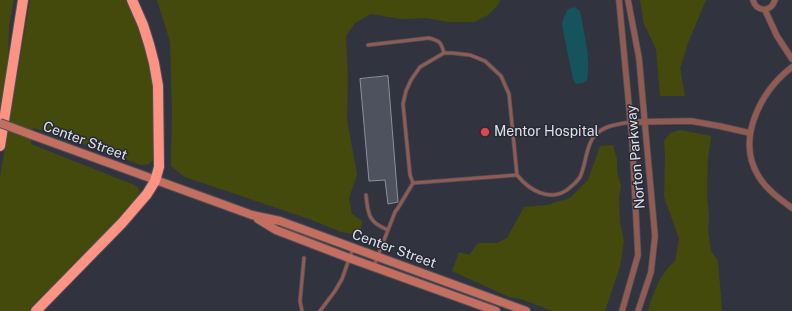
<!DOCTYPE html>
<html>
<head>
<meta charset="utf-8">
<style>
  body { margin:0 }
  canvas { display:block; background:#31343f }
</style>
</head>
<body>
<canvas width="792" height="311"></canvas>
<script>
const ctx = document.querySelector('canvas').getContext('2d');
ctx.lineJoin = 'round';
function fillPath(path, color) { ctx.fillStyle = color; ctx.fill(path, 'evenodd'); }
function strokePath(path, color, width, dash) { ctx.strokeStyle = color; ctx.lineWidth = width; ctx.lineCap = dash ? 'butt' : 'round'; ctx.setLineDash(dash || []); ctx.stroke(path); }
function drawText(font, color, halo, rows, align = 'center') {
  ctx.font = font + ' "Public Sans",sans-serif'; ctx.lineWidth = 3; ctx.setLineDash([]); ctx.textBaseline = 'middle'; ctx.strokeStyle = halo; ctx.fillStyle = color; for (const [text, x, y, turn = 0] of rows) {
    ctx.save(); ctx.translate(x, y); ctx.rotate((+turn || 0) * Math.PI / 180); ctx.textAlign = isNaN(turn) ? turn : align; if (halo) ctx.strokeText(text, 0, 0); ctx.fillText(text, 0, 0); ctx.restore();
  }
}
fillPath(new Path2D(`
  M0 0H14L9 26 8 61 0 109Z
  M30 0H128C138 25 148 50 153 76 157 103 156 131 155 159L149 164 141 165 70 139 33 128 31 144 137 186 140 191 136 201 31 311H0V177Z
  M157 0H500L498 5 488 15 474 22H449L426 18 401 19 371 14 355 23 346 36 348 77 347 120 357 174 349 198 352 214 362 221 361 229 352 234 341 232 312 220 185 177 171 166 172 112 170 42Z
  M640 0H706L688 43 680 68 685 96H660L656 49 644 24Z
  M680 130 711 136 708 159 707 195 709 215 708 231 711 251 718 261 722 311H648L651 300 660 279 668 268 675 261 679 238 664 197 665 157 664 141 670 133Z
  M613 145 617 160V171L621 186 619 198 620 222 624 242 620 267 605 311H552L521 299 509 297 452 271 459 252 469 255 478 243H497L507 238 524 207 547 205 570 198 588 180 600 146Z`), '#434a0b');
fillPath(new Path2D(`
  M574 7 580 11C584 33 591 58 587 80L583 83 576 84 573 79 562 25 564 17 568 9Z`), '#14545a');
const building = new Path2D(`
  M388 76 398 202 388 204 385 180 369 181 360 79Z`);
fillPath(building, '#4e525e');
strokePath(building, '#8c8f9d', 1);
const service = new Path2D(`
  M368 45 429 38C440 41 441 42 444 53
  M517 175 509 94 501 76 485 61 470 55 452 53H444L420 67 411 80 406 91 403 104 410 175 413 183 517 175C529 190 549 202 567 190 572 186 577 182 580 177 586 165 586 144 596 134 606 125 619 124 631 122
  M366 195C368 214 368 222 388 230
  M374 266 395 212 398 208 413 183
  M302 311 300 301 304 258
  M320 311 335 291 342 279 353 248`);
const minor = new Path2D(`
  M619 0 632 138 638 255 622 311
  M628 0 639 58 655 236 651 272 638 311
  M753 0C756 12 771 13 775 0
  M765 10 777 36 792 59
  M792 67C761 91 735 139 759 177 767 190 780 199 792 208
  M631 122 691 121 719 126 750 133`);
const secondary = new Path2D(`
  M32 135 252 215 280 221 526 311
  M258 219 276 230 349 258 496 311`);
const motorway = new Path2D(`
  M0 146 23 0
  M36 311 122 223 147 194 155 181 159 167 158 86 154 63 149 44 143 25 132 0`);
strokePath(service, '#4d505a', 4.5);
strokePath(minor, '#4d505a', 7);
strokePath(secondary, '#4d505a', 10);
strokePath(motorway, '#4d505a', 12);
strokePath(service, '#915b51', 3);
strokePath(minor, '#915b51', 5.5);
strokePath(secondary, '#c36e5f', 8);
strokePath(motorway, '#fd9382', 10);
const secondaryBridge = new Path2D(`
  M0 123 32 135`);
strokePath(secondaryBridge, '#4d505a', 10, []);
strokePath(secondaryBridge, '#c36e5f', 8);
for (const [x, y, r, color] of [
  [485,132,5,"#e0444e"]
]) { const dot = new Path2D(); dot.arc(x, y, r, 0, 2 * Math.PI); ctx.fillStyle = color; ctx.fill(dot); strokePath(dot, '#272a35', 1.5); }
drawText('14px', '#dfe1e8', '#272a35', [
  ["Mentor Hospital",494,132]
], 'left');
drawText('14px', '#dfe1e8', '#272a35', [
  ["Center Street",85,141,20],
  ["Norton Parkway",636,157,-95],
  ["Center Street",394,249,20]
]);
</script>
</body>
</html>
